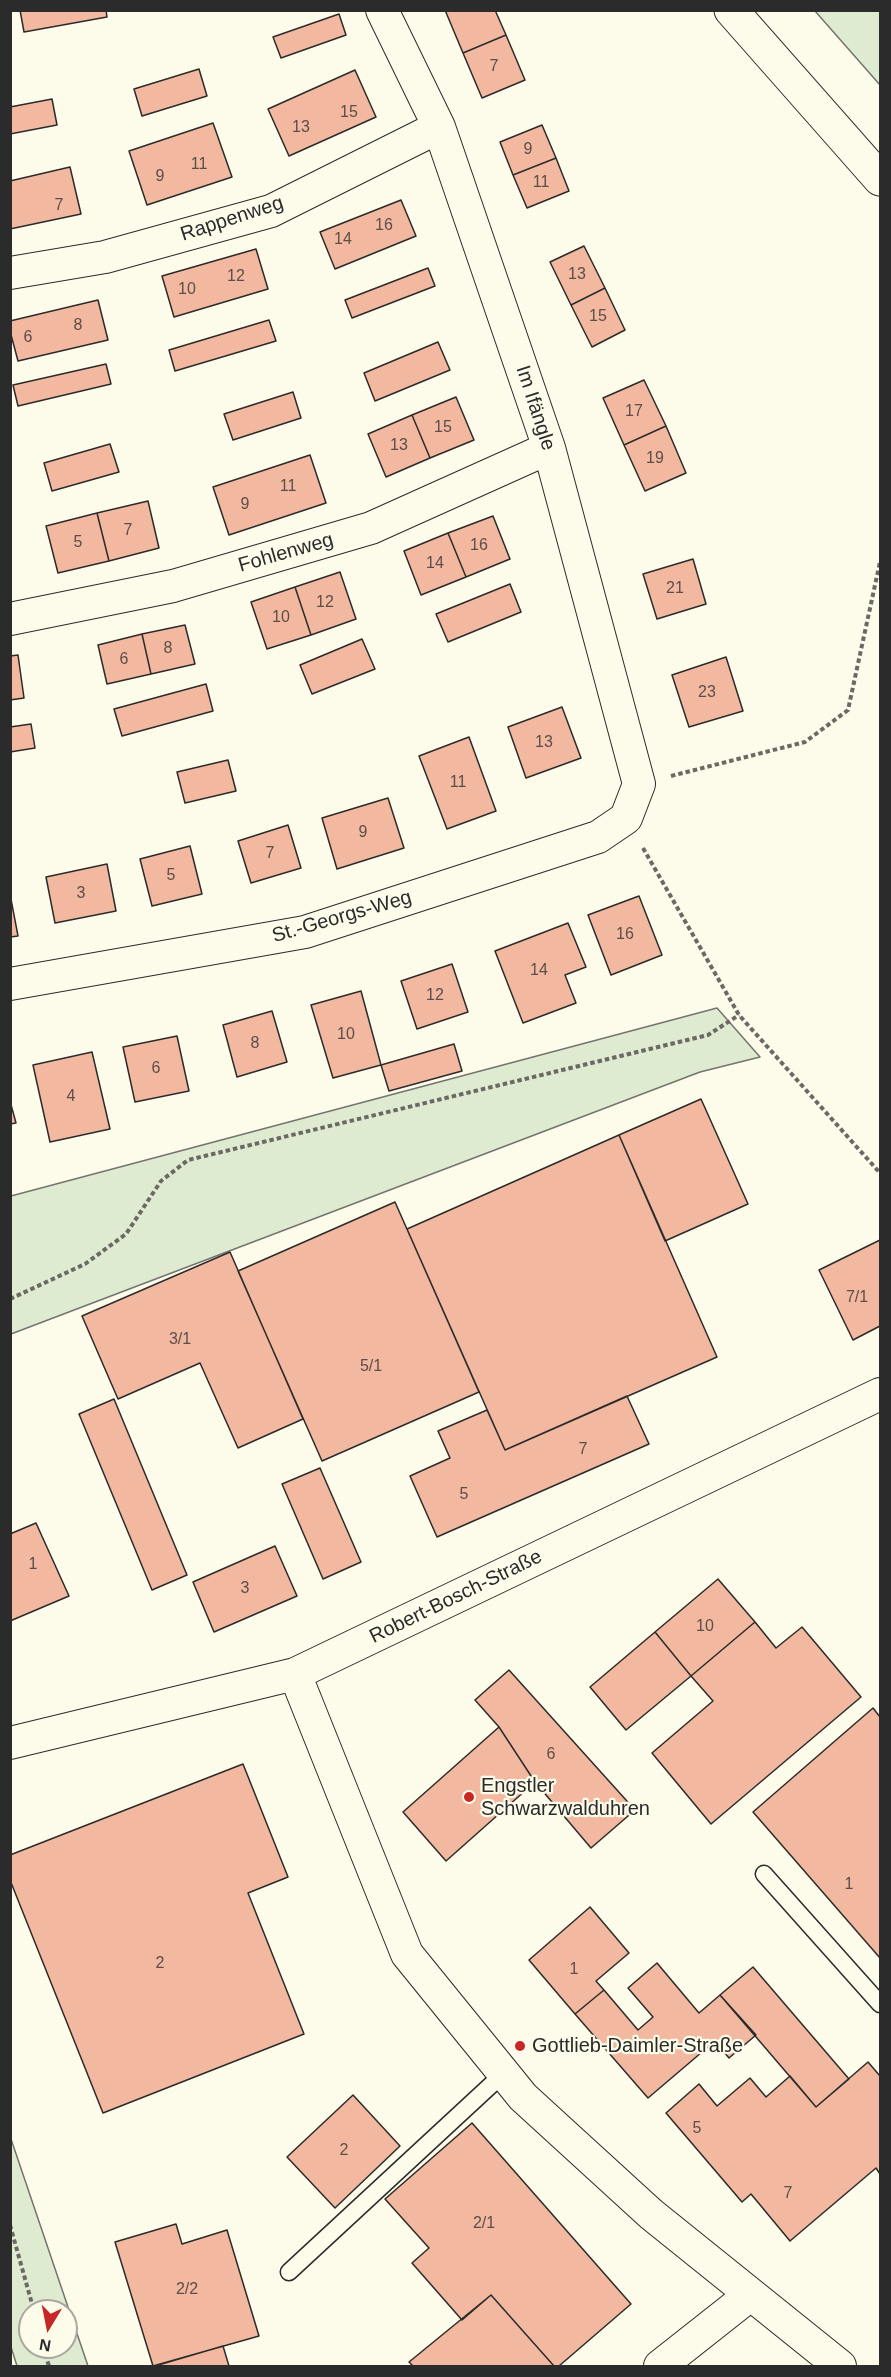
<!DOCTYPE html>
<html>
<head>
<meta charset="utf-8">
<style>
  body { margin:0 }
  #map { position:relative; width:891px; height:2377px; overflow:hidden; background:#fdfbea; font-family:Helvetica,sans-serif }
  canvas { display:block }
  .frame { position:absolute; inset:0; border:12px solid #2b2b2b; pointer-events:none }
  .north { position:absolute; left:18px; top:2299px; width:60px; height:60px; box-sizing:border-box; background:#fdfbea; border:2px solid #a9a89e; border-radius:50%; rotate:190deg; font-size:16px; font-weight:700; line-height:24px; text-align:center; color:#2b2b2b }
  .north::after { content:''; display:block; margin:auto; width:21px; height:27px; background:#c62828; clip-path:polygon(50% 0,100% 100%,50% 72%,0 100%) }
</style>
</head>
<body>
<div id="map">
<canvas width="891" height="2377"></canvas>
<div class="frame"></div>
<div class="north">N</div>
</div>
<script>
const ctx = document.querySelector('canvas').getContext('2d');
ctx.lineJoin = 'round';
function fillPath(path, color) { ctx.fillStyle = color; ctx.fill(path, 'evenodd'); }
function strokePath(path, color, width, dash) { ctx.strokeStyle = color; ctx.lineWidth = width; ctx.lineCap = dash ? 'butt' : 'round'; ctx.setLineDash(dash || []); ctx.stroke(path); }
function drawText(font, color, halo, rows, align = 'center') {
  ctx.font = font + ' Helvetica,sans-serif'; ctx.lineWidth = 4.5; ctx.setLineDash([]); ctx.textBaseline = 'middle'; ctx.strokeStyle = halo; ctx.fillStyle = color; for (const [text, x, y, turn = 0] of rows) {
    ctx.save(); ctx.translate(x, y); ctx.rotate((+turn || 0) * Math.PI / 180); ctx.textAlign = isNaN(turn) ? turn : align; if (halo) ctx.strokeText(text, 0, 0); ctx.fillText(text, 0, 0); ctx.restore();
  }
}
const green = new Path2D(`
  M815 11H880V85Z
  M717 1008 760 1057 700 1072 11 1334V1196Z
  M10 2139H11L88 2366H17L11 2347ZM30 2311H66V2347H30Z`);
fillPath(green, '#deebd1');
strokePath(green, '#74746e', 1.5);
const building = new Path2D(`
  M20 10H106L107 17 24 32Z
  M445 10H495L506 35 463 53Z
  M339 14 346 35 281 58 273 37Z
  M506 35 525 80 482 98 463 53Z
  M199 69 207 96 142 116 134 89Z
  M355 70 376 117 289 156 268 109Z
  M52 99 57 125 10 134V107Z
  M213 123 232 177 147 205 129 151Z
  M542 125 556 158 513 175 500 142Z
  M556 158 569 191 527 208 513 175Z
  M70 167 81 214 10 229V181Z
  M401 200 416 236 335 269 320 232Z
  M584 246 605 288 571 305 550 262Z
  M256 249 268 289 174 317 162 276Z
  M428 268 435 286 352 318 345 300Z
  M605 288 625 330 592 347 571 305Z
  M98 300 108 340 18 361 10 331V321Z
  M269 320 276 341 175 371 169 350Z
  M438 342 450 370 375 401 364 373Z
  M106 364 111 384 18 406 13 385Z
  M644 380 666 426 624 445 603 398Z
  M293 392 301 418 233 440 224 414Z
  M456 397 474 440 430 458 412 415Z
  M412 415 430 458 386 477 368 434Z
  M666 426 686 473 645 491 624 445Z
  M110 444 119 472 52 491 44 463Z
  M310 455 326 503 229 535 213 487Z
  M148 501 159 548 109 561 97 513Z
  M97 513 109 561 58 573 46 526Z
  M493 516 510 559 466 577 448 533Z
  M448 533 466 577 421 595 404 551Z
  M693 559 706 604 657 619 643 574Z
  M340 572 356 619 311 635 295 587Z
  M510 584 521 612 448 642 436 614Z
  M295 587 311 635 267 649 251 602Z
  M185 625 195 664 151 674 142 634Z
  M142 634 151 674 107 684 98 645Z
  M362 639 375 669 312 694 300 665Z
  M18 655 24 698 10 700V656Z
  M726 657 743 711 689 727 672 675Z
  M206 684 213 711 122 736 114 709Z
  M562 707 581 758 526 778 508 727Z
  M31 724 35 748 10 752V727Z
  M469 737 496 811 447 829 419 756Z
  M228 760 236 791 185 803 177 772Z
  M388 798 404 848 337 869 322 818Z
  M288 825 301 868 251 883 238 841Z
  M190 846 202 894 152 906 140 859Z
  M107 864 116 911 55 923 46 877Z
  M10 894 18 936 10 937Z
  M639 896 662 955 611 975 588 915Z
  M568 923 586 967 565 975 576 1003 523 1023 495 951Z
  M452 964 468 1012 417 1029 401 981Z
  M361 991 381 1065 333 1078 311 1005Z
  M272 1011 287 1062 237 1077 223 1025Z
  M177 1036 189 1091 135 1102 123 1047Z
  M454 1044 462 1071 389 1091 381 1065Z
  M92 1052 110 1129 50 1142 33 1065Z
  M701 1099 748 1204 665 1241 619 1135Z
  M10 1101 16 1123 10 1124Z
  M619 1135 717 1357 505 1450 407 1229Z
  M395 1202 479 1392 322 1461 238 1271Z
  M880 1240V1326L853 1340 819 1270Z
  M230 1252 303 1419 238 1448 200 1363 118 1399 82 1316Z
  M627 1396 649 1444 437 1537 410 1476 450 1458 438 1431 487 1410 505 1450Z
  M114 1399 187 1575 152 1590 79 1414Z
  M320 1468 361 1562 323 1579 282 1484Z
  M36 1523 69 1596 10 1621V1534Z
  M275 1546 297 1596 214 1632 193 1582Z
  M718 1579 755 1622 691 1676 655 1632Z
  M755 1622 776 1648 802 1627 861 1697 711 1824 652 1753 713 1701 691 1676Z
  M655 1632 691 1676 626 1730 590 1687Z
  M509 1670 635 1810 591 1848 535 1782 499 1727 475 1700Z
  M873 1708 880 1717V1958L753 1812Z
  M499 1727 535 1782 446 1861 403 1812Z
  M243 1764 288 1877 248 1893 304 2034 103 2113 10 1880V1855Z
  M590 1907 629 1953 596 1981 604 1990 575 2014 529 1960Z
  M657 1963 699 2013 720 1995 756 2035 729 2058 715 2041 648 2098 575 2014 604 1990 638 2030 653 2017 628 1988Z
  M753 1967 849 2079 816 2107 720 1995Z
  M868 2062 880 2076V2174L876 2168 790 2241 751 2194 742 2202 666 2113 699 2084 717 2106 750 2078 766 2097 790 2076 816 2107Z
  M353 2095 400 2146 335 2208 287 2157Z
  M472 2123 631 2304 559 2366H554L491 2295 462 2320 412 2263 429 2248 385 2199Z
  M176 2224 182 2244 227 2230 259 2336 153 2366 115 2242Z
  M491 2295 554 2366H413L409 2362Z
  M223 2346 229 2366H155Z`);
fillPath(building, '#f2b8a0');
strokePath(building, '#2b2b2b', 1.5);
const lane = new Path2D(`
  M764 1874 880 2004
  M289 2272 504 2073`);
const street = new Path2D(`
  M10 273 105 257 271 211 439 127
  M10 619 173 586 371 528 549 448
  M10 984 305 932 598 837 626 818 639 784 549 448 439 127 382 10
  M295 1674 407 1954 523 2097 651 2214 840 2366
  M10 1743 295 1674 880 1394
  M660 2366 750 2295`);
const primary = new Path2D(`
  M731 10 880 179`);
strokePath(lane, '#2b2b2b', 19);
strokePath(street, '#2b2b2b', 34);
strokePath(primary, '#2b2b2b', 35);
strokePath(new Path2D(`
  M671 776 805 742 848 710 880 562
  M643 848 739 1015 880 1173
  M10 1299 85 1264 126 1234 161 1181 188 1160 708 1035 739 1015
  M10 2225 34 2311
  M43 2347 49 2366`), '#6a6964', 4, [4.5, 3]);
strokePath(lane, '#fdfbea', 16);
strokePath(street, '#fdfbea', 32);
strokePath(primary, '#fdfbea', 33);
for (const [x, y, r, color] of [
  [469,1797,6,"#c62828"],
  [520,2046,6,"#c62828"]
]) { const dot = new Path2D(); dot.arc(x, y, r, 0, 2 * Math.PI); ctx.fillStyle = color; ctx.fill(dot); strokePath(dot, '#fdfbea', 2); }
drawText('16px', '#5d4e48', null, [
  ["7",494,67],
  ["15",349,113],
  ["13",301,128],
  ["9",528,150],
  ["11",199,165],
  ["9",160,177],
  ["11",541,183],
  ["7",59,206],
  ["16",384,226],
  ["14",343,240],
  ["13",577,275],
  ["12",236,277],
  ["10",187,290],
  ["15",598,317],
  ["8",78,326],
  ["6",28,338],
  ["17",634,412],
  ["15",443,428],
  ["13",399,446],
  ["19",655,459],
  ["11",288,487],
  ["9",245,505],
  ["7",128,531],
  ["5",78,543],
  ["16",479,546],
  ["14",435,564],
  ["21",675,589],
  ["12",325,603],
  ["10",281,618],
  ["8",168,649],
  ["6",124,660],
  ["23",707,693],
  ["13",544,743],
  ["11",458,783],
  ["9",363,833],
  ["7",270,854],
  ["5",171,876],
  ["3",81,894],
  ["16",625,935],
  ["14",539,971],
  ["12",435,996],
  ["10",346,1035],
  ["8",255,1044],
  ["6",156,1069],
  ["4",71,1097],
  ["7/1",857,1298],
  ["3/1",180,1340],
  ["5/1",371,1367],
  ["7",583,1450],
  ["5",464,1495],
  ["1",33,1565],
  ["3",245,1589],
  ["10",705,1627],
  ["6",551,1755],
  ["1",849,1885],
  ["2",160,1964],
  ["1",574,1970],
  ["5",697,2129],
  ["2",344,2151],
  ["7",788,2194],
  ["2/1",484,2224],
  ["2/2",187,2290]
]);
drawText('20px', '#2b2b2b', '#fdfbea', [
  ["Rappenweg",232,219,-18],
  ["Im Ifängle",535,408,72],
  ["Fohlenweg",286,553,-16],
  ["St.-Georgs-Weg",342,917,-16],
  ["Robert-Bosch-Straße",456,1597,-26]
]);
drawText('20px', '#2b2b2b', '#fdfbea', [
  ["Engstler",481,1786],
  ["Schwarzwalduhren",481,1809],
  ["Gottlieb-Daimler-Straße",532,2046]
], 'left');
</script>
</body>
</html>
